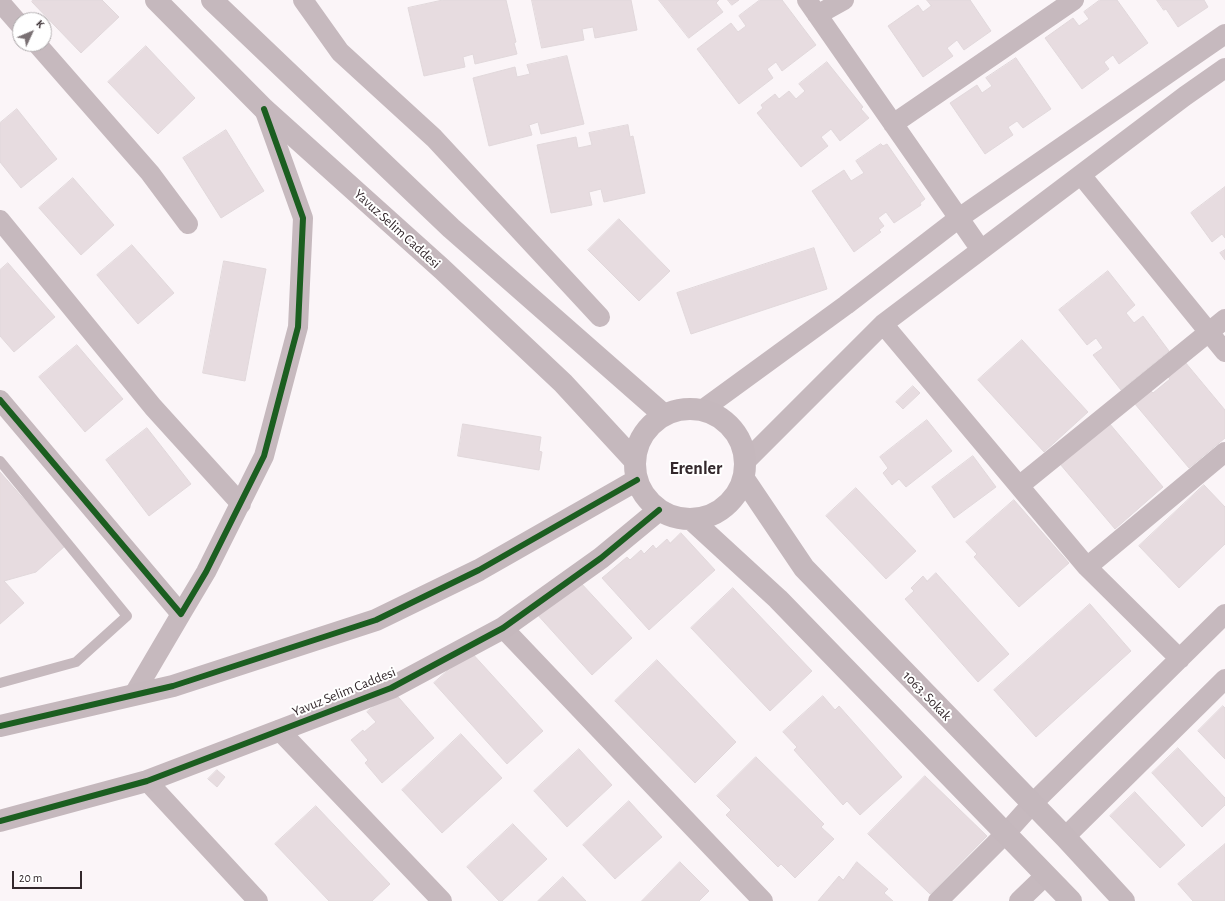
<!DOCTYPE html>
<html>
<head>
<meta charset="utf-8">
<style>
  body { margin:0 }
  #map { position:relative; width:1225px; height:901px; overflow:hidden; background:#fbf5f8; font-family:"Alegreya Sans",sans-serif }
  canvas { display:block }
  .north { position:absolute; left:12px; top:12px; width:40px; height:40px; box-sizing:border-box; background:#fff; border:1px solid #ada9ab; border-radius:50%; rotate:46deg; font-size:11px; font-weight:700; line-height:16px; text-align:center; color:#33282c }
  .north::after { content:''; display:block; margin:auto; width:14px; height:18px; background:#797073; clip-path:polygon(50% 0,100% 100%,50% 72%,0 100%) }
  .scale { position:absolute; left:12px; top:871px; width:70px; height:18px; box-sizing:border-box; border:2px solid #33282c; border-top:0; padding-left:5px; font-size:12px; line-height:14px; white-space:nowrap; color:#33282c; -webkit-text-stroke:3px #fff; paint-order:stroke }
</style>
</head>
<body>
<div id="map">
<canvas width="1225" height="901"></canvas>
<div class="north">K</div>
<div class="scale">20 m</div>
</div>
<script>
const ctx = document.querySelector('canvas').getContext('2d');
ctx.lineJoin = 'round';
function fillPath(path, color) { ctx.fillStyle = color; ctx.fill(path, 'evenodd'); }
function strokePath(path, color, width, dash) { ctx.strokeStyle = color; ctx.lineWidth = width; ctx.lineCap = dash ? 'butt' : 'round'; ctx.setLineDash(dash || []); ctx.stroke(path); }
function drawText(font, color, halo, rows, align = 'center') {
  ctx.font = font + ' "Alegreya Sans",sans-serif'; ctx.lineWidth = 4; ctx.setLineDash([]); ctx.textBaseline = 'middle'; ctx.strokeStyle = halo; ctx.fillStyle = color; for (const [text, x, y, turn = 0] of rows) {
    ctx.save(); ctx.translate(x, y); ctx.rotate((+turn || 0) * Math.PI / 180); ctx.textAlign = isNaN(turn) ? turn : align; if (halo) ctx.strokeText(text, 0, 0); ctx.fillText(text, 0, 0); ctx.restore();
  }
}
const building = new Path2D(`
  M33 0H102L119 17 81 53 32 2Z
  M443 0H506L516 42 514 43 517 54 475 64 473 54 463 57 465 67 424 76 408 8Z
  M532 0H631L637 30 595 38 593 27 582 29 584 40 542 48Z
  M659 0H719L716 3 723 12 689 38Z
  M728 0H739L732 5Z
  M760 0H782L816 45 782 71 776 62 767 69 773 78 739 104 697 49 731 23 738 32 746 26 739 16Z
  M927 0H970L991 31 964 50 957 40 947 48 953 56 923 77 888 26 918 5 923 12 931 6Z
  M1100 0H1117L1148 43 1119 64 1113 55 1104 62 1109 69 1082 89 1045 38 1073 18 1079 26 1089 19 1084 12Z
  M1157 0H1204L1208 7 1178 27 1166 9 1164 10Z
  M146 46 195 98 158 134 108 82Z
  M567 56 584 124 541 134 538 122 529 125 532 135 489 146 473 78 515 67 517 77 530 74 527 65Z
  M1016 58 1051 109 1023 128 1017 121 1008 127 1013 135 985 154 950 103 977 85 982 93 992 86 986 78Z
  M827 62 863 107 861 109 869 118 840 141 831 129 821 137 828 146 801 167 757 113 763 108 761 105 775 94 779 99 789 91 796 99 805 91 799 84Z
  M17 109 57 159 21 188 0 162V123Z
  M628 125 630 137 633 136 645 193 604 202 601 189 589 192 592 205 551 213 537 145 576 137 578 148 592 145 589 133Z
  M226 130 264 191 221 218 183 158Z
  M881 144 883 146 887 144 925 199 920 203 921 205 894 223 886 212 878 218 884 226 879 230 881 232 854 252 812 191 844 170 851 181 864 173 856 161Z
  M73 178 114 225 81 255 39 208Z
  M1225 187V238L1222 234 1212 242 1191 213Z
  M619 219 670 271 639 301 588 250Z
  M132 245 174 293 138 324 97 275Z
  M814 248 827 289 691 334 677 293Z
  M1225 250V260L1220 253Z
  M224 261 266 269 245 381 203 373Z
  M8 263 55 317 14 352 0 336V270Z
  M1108 271 1135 305 1126 313 1134 323 1143 316 1169 351 1121 390 1093 355 1103 348 1096 338 1087 345 1059 310Z
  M1022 340 1088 412 1044 452 978 380Z
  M77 345 123 399 85 432 39 377Z
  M1185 362 1225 410V438L1189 468 1135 404 1151 391 1153 393 1170 379 1168 377Z
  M913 386 920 393 903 409 896 402Z
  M927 420 952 451 906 487 899 479 892 485 883 473 888 468 880 457Z
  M1109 423 1163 487 1115 529 1060 464Z
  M463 424 541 437 539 451 542 452 539 470 458 456Z
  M147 428 191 484 149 516 106 460Z
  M973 456 996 487 954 518 932 487Z
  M0 472 65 546 36 572 4 581 24 603 0 624Z
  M1204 485 1225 507V544L1179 588 1139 546Z
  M856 488 916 551 886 579 826 516Z
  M1014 500 1069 563 1019 607 974 557 977 554 966 542Z
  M681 533 715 570 649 630 602 578 627 557 630 560 641 550 644 554 653 545 656 549 667 539 670 543Z
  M936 573 1009 654 978 682 905 599 914 591 911 588 923 576 927 581Z
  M580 582 632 638 592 675 535 612Z
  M733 588 812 671 770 711 691 628Z
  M1090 604 1131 651 1036 737 994 690Z
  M470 651 543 731 507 764 434 683Z
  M657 660 736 742 695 783 615 701Z
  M393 691 434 738 382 783 365 763 368 760 351 740 363 730 364 732 376 722 367 712Z
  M823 696 835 710 839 706 902 777 860 815 847 801 843 805 794 750 797 747 783 732Z
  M1223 706 1225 708V759L1198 731Z
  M461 734 502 778 442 833 402 790Z
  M1178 748 1225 798V805L1202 827 1152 773Z
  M579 749 612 785 567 827 534 791Z
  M756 757 824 824 821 827 834 839 795 878 781 864 778 867 726 815 731 810 717 796Z
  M217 770 225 777 217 787 208 779Z
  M925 776 987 836 930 894 868 834Z
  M1135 792 1185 845 1160 868 1110 816Z
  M629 801 662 837 615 879 583 845Z
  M316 806 390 884 372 901H329L275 844Z
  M513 824 547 859 502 901H499L467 867Z
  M1225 844V901H1193L1178 884Z
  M680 862 709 891 699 901H642Z
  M857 862 888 889 884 893 893 901H818L839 876 843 880Z
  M563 877 586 901H538Z`);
fillPath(building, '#e7dce0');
strokePath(building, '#e1d8db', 1);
strokePath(new Path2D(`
  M0 461 127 616 76 662 0 683`), '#c6b9be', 10);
strokePath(new Path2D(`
  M303 0 340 52 434 138 600 317
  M807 0 981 250
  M0 2 20 25
  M817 15 844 0
  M37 44 150 173 188 224
  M893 124 1074 0
  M1081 175 1225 352
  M0 220 153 407 241 504
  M883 324 1087 567 1180 659
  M0 400 181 614 206 572 264 456 298 327 303 218 264 109
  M702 410 846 305 959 218 1225 34
  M746 461 883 324 1185 96 1225 68
  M1019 486 1225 319
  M1087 567 1225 452
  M503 628 763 901
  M134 694 181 614
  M279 730 442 901
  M147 781 258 901
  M1065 837 1225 679
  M938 901 1006 833 1032 804 1225 614
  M1019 901 1046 875`), '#c6b9be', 20);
strokePath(new Path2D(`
  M156 0 264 109 442 269 563 383 635 461
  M212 0 451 228 664 415
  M635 464a55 55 0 1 1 110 0a55 55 0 1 1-110 0Z
  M744 479 804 568 1065 837 1124 901
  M692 520 778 599 1071 901
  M0 726 173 686 376 620 479 570 637 480
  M0 821 147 781 391 688 503 628 601 558 659 510`), '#c5b8bd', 22);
strokePath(new Path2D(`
  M0 400 181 614 206 572 264 456 298 327 303 218 264 109
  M0 726 173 686 376 620 479 570 637 480
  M0 821 147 781 391 688 503 628 601 558 659 510`), '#1b5e20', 6);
drawText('14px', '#33282c', '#fff', [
  ["Yavuz Selim Caddesi",397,229,42],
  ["Yavuz Selim Caddesi",344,692,-22],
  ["1063. Sokak",927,696,46]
]);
drawText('bold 18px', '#33282c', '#fff', [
  ["Erenler",696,469]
]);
</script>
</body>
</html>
